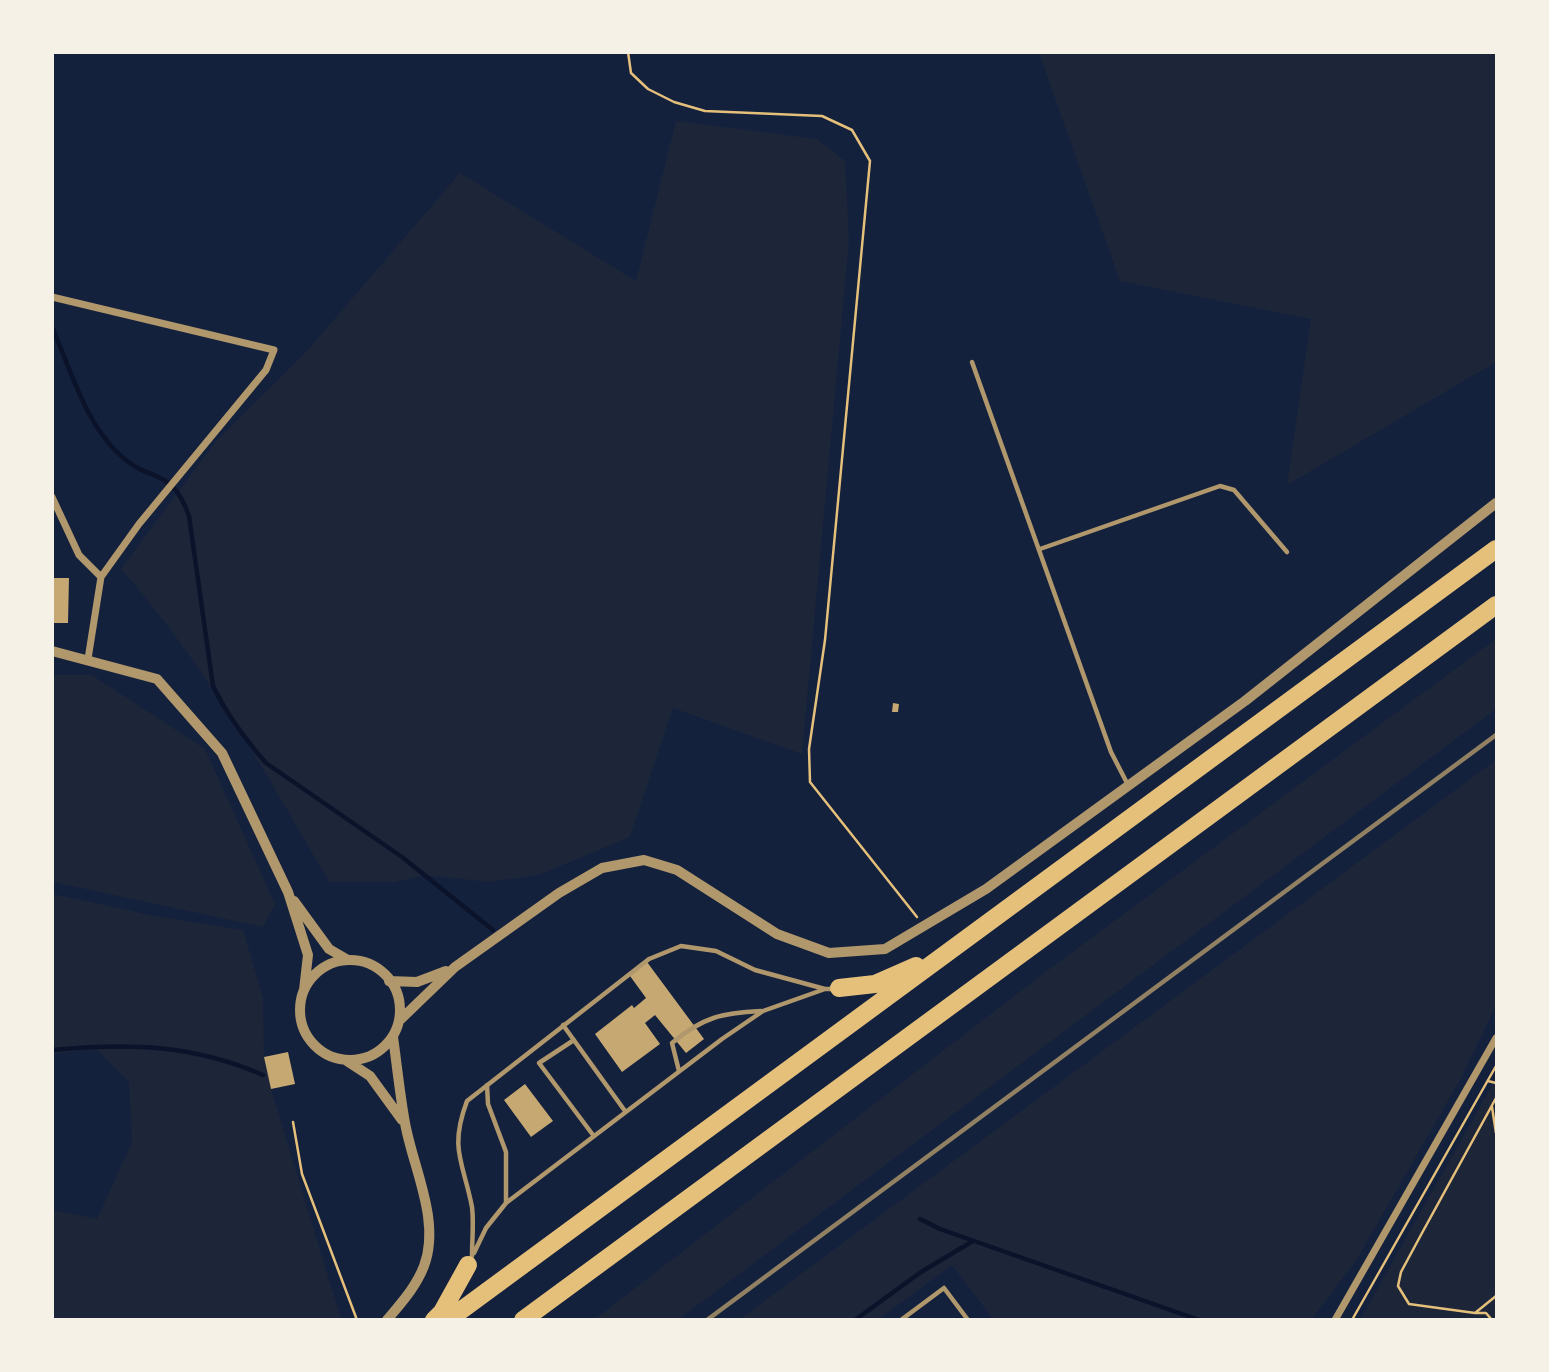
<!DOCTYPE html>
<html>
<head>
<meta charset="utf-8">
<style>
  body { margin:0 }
  #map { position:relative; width:1549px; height:1372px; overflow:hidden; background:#14213d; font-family:Rubik,sans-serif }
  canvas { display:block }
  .frame { position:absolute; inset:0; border:54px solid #f6f1e7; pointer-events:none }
</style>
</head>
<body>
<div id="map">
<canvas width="1549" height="1372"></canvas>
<div class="frame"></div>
</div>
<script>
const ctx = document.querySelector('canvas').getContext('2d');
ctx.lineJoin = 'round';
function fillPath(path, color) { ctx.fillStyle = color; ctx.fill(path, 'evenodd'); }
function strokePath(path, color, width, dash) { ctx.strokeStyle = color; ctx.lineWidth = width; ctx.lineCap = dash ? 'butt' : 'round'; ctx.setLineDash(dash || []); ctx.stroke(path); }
fillPath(new Path2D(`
  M1039 53H1496V362L1287 485 1311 319 1120 281Z
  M676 121 817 139 845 161 849 240 802 754 673 708 630 837 539 875 488 882 426 875 394 882H329C266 773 205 664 121 569L217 440 306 352 460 173 636 281Z
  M1496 639V709L679 1319H595L1044 973Z
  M53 675H92L205 749 275 904 263 927 53 882Z
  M1496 760V1006L1460 1080 1357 1259 1312 1319H993L952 1265 879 1319H740Z
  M53 894 155 916 243 930 263 998 264 1057 271 1089 341 1319H53L52 1210 97 1219 132 1142 129 1082 96 1049 53 1054Z
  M1496 1078V1319L1360 1320Z`), '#1d2539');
strokePath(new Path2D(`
  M52 327C71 370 85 423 120 455 150 484 171 465 189 516L213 686C227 715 245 739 266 763L402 857 493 930
  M52 1050C128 1043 192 1044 263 1075
  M920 1219 940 1229 1199 1320
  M855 1320 921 1272 973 1241`), '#0b132b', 4.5);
fillPath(new Path2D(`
  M52 578H69L68 623H52Z
  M893 703 899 704 898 712H892Z
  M647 962 704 1039 686 1053 655 1015 645 1023 660 1044 622 1072 595 1034 632 1005 634 1008 646 998 630 976Z
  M288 1052 295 1084 271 1089 264 1057Z
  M525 1084 553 1121 531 1137 504 1100Z`), '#c6a872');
strokePath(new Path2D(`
  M628 52 631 73 648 89 674 102 705 111 822 116 852 130 870 161 825 640 809 749 810 782 917 917
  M1488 1081 1496 1083
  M1492 1107 1496 1133
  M293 1122 302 1174 357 1320
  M1475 1313 1409 1304 1398 1286 1401 1272 1422 1233 1496 1098
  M1352 1320 1496 1066
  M1492 1320 1486 1313H1475L1496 1296`), '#e5c07b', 2.5);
strokePath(new Path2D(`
  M972 362 1111 752 1128 785
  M1040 549 1220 486 1234 490 1287 552
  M563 1025 625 1111
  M574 1040 539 1063 593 1135
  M679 1071 672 1043C703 1017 722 1013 761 1011
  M487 1085 488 1104 506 1152V1203
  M474 1253 486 1228 506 1203 722 1039 763 1011 825 989H835
  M472 1256C472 1240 474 1222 472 1207 463 1161 449 1149 467 1101L649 959 681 946 716 951 755 970 825 989
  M901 1320 944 1288 968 1320`), '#b1986c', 4.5);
strokePath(new Path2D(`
  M52 297 274 350 266 370 139 524 101 577 88 659
  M52 497 79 555 101 577
  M1335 1320 1496 1038`), '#b1986c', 7);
strokePath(new Path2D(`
  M52 651 157 679 222 753 288 892 308 955 304 990
  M294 901 329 949 348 960
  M300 1010a50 50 0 1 1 100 0a50 50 0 1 1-100 0Z
  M389 981 417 982 446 971
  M399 1021 455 967 559 893 602 868 644 860 677 870 777 934 829 953 885 949 986 889 1245 701 1496 503
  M347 1061 370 1076 402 1120
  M387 1320C401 1303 416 1287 424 1266 441 1221 413 1168 405 1123 400 1095 397 1066 393 1037`), '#b1986c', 10);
strokePath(new Path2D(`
  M839 988 875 984 916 966
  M434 1320 442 1312 468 1265
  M448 1320 1496 549
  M523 1320 1496 605`), '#e5c07b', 18);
strokePath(new Path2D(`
  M707 1320 1496 735`), '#918062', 4.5);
</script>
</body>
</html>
